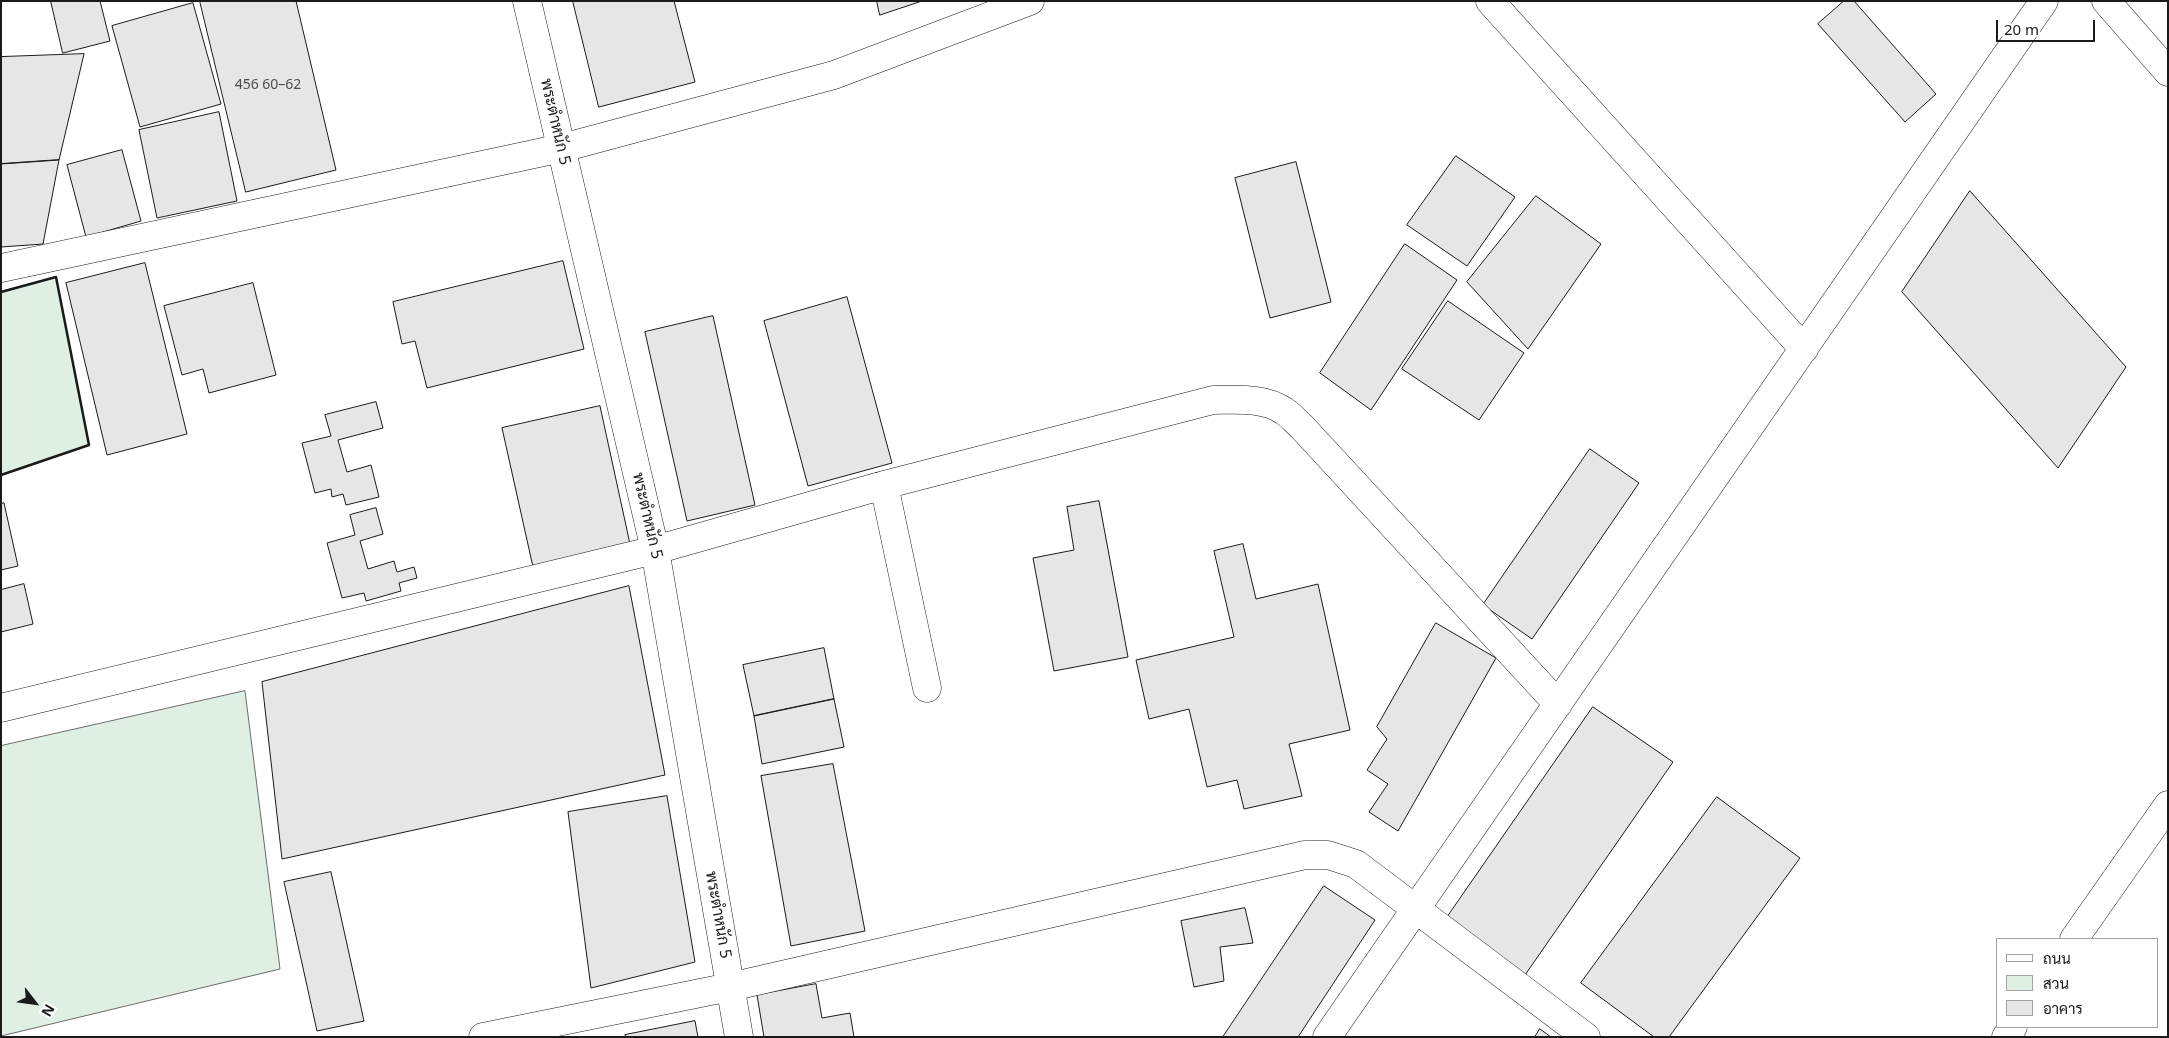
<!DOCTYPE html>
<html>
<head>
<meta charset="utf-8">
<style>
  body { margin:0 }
  #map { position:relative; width:2169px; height:1038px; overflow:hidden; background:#fff; font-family:"Noto Sans",Sarabun,sans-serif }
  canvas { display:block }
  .frame { position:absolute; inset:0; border:2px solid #1a1a1a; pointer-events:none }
  .legend { position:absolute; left:1996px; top:938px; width:162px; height:90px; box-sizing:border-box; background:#fff; border:1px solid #a3a3a3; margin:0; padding:6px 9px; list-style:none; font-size:15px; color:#1a1a1a }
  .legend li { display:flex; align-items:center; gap:10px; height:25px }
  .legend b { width:25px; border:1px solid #a3a3a3 }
  .north { position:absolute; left:10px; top:978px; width:50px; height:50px; -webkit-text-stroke:4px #fff; paint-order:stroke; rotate:120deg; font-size:14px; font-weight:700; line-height:20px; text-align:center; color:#1a1a1a }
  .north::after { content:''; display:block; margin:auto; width:18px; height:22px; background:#1a1a1a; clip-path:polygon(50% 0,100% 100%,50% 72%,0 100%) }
  .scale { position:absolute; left:1996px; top:20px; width:99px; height:22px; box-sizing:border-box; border:2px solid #1a1a1a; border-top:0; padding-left:6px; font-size:15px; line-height:18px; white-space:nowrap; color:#1a1a1a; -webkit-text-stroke:4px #fff; paint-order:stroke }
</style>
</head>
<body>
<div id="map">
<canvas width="2169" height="1038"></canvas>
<div class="frame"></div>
<ul class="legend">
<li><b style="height:6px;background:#fff"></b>ถนน</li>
<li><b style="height:14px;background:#e0efe3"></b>สวน</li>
<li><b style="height:14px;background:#e6e6e6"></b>อาคาร</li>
</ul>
<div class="north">N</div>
<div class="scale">20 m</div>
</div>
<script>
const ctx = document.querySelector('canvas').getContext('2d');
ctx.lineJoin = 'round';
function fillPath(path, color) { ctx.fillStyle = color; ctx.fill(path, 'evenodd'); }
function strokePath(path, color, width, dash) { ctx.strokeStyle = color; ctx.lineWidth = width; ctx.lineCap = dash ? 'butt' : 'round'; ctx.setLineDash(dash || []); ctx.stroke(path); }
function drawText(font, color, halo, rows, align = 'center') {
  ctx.font = font + ' "Noto Sans",Sarabun,sans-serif'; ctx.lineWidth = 4; ctx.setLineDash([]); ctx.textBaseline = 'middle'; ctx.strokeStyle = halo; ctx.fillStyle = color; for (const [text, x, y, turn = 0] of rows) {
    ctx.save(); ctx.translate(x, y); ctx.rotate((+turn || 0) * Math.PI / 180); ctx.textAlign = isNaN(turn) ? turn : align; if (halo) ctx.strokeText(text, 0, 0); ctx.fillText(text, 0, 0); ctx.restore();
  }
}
const green = new Path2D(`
  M56 277 89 445 1 475V292Z
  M245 691 280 969 1 1036V746Z`);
fillPath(green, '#e0efe3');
strokePath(green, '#6a6a6a', 1);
const building = new Path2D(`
  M51 1H100L110 41 63 53Z
  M200 1H296L336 170 246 192Z
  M573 1H674L695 82 599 107Z
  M877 1H922L880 15Z
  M1844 1H1854L1936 94 1905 122 1818 24Z
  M193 3 221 104 140 127 112 26Z
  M84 54 59 160 1 164V57Z
  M219 112 237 201 157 218 139 130Z
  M122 150 141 221 86 237 67 165Z
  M1456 156 1515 197 1467 266 1407 225Z
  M59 160 43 244 1 247V164Z
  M1296 162 1331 302 1270 318 1235 178Z
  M1970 191 2126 367 2058 468 1902 292Z
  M1536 196 1601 244 1528 349 1467 282Z
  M1405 244 1457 280 1371 410 1320 373Z
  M563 261 584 349 427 388 415 341 402 344 393 302Z
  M145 263 187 434 107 455 66 283Z
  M253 283 276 375 209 393 203 369 182 375 164 306Z
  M847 297 892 463 808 486 764 321Z
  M1448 301 1524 353 1479 420 1402 369Z
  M713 316 755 505 687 521 645 332Z
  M376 402 383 428 338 440 347 472 371 465 379 497 346 505 343 494 332 497 331 489 315 493 302 443 331 436 325 415Z
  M600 406 630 544 533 567 502 428Z
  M1590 449 1639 483 1532 639 1483 605Z
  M1099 501 1128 657 1054 671 1033 558 1074 550 1067 507Z
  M4 503 18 566 1 570V504Z
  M376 508 383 534 360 541 368 569 394 561 397 572 414 567 417 578 399 583 401 591 366 601 364 593 342 598 327 543 355 535 350 515Z
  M1243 544 1256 599 1318 584 1350 730 1289 744 1302 796 1244 809 1237 780 1207 787 1189 709 1149 719 1136 660 1234 637 1214 551Z
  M24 584 33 624 1 632V590Z
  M629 586 665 775 282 859 262 682Z
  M1436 623 1496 658 1398 831 1369 812 1388 784 1367 770 1387 739 1377 727Z
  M824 648 834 699 754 716 743 665Z
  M834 699 844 747 762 764 754 716Z
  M1593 707 1673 762 1525 975 1446 919Z
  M833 764 865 931 791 946 761 776Z
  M667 796 695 962 591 988 568 812Z
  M1717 797 1800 858 1669 1037H1654L1581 983Z
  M331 872 364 1021 317 1031 284 882Z
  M1324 886 1375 920 1298 1037H1223Z
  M1245 908 1253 943 1220 947 1224 981 1194 987 1181 921Z
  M816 984 822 1018 850 1013 854 1037H764L757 995Z
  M695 1021 698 1037H626L625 1035Z
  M1540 1029 1551 1037H1535Z`);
fillPath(building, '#e6e6e6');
strokePath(building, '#1a1a1a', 1);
const minor = new Path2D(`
  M527 1 655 550 739 1037
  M1490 1 1804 349
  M2106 1 2168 72
  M1 268 562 148 834 75 1030 1
  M884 485 927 688
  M1 708 655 550 884 485 1213 400C1236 400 1264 397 1284 411 1291 415 1296 422 1302 427L1558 704
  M2074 939 2168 805
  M483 1037 730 987 1305 855H1328L1356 864 1586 1037
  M1327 1037 2044 1
  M2006 1037 2013 1027`);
strokePath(minor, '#1a1a1a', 29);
strokePath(minor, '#fff', 28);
strokePath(new Path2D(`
  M1 292 56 277 89 445 1 475`), '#1a1a1a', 2.5);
drawText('14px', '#4d4d4d', null, [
  ["456 60–62",268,85]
]);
drawText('16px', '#1a1a1a', '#fff', [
  ["พระตำหนัก 5",555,122,77],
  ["พระตำหนัก 5",647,516,77],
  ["พระตำหนัก 5",718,915,80]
]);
</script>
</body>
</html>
